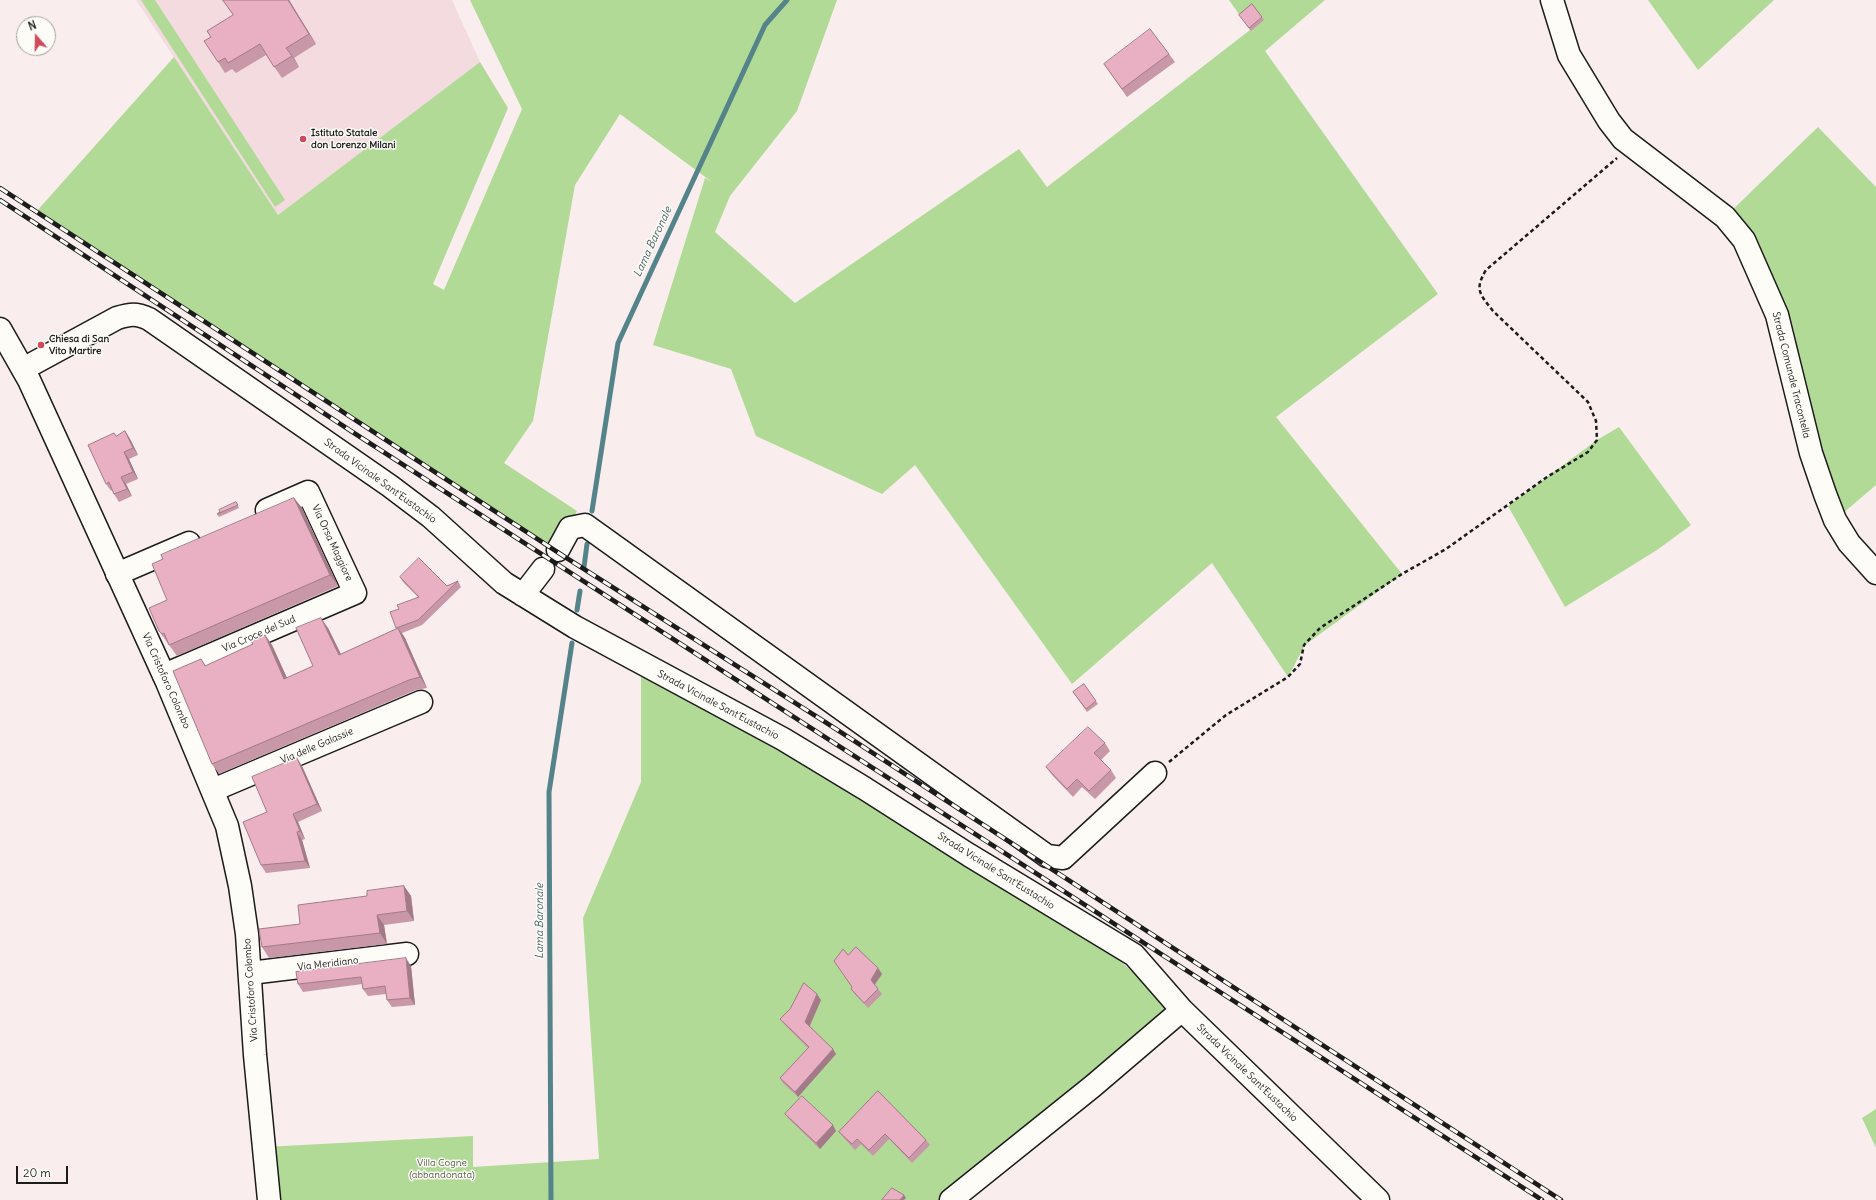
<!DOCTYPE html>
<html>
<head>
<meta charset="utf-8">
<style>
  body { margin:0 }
  #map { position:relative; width:1876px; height:1200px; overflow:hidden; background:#f9eded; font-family:Delius,sans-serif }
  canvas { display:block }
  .north { position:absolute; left:16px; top:16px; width:40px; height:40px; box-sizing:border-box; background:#fdfcf7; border:1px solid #a3a29f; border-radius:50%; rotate:340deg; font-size:11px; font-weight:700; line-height:16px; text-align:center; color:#1c1c1c }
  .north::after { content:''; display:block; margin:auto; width:14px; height:18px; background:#d1495b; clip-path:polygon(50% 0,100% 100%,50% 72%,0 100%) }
  .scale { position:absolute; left:16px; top:1166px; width:52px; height:18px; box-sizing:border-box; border:2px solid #1c1c1c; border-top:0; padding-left:5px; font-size:12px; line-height:14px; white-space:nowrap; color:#1c1c1c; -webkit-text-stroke:3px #fdfcf7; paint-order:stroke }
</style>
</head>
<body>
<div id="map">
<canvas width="1876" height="1200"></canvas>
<div class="north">N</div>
<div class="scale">20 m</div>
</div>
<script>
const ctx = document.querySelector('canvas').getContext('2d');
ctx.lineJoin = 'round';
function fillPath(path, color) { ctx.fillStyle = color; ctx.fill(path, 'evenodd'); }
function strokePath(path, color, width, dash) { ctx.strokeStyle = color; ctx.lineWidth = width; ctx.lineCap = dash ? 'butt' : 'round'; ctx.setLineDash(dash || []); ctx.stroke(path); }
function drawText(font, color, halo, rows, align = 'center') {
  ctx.font = font + ' Delius,sans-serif'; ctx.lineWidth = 3; ctx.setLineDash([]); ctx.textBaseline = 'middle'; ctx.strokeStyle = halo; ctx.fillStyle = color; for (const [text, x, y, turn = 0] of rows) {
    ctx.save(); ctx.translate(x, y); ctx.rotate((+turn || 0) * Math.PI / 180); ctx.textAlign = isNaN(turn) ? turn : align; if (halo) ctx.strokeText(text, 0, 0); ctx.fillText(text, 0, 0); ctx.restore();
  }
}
fillPath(new Path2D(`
  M136 0H452L480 62 278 215Z`), '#f4dbe0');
fillPath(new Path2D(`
  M141 0H155L285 200 275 207Z
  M470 0H837L797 111 730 196 715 232 795 303 1019 149 1047 187 1250 30 1229 0H1325L1265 51 1438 294 1276 417 1402 574 1305 645 1288 677 1212 563 1072 684 915 465 882 494 756 436 731 369 653 345 705 178 712 182 620 114 575 185 533 421 504 463 577 511 558 550 36 212 174 57 278 215 480 62 508 108 433 284 444 290 522 109Z
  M1648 0H1774L1698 70Z
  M1818 127 1876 187V485L1835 520 1781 328 1725 217Z
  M1619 427 1691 525 1657 550 1565 607 1508 506 1597 440Z
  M641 673 725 712 1094 940 1118 959 1177 1012 953 1200H269L264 1147 473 1136V1167L599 1159 583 918 641 782Z
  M1876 1109V1148L1862 1118Z`), '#b1da97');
strokePath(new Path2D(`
  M592 511 618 343 765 25 787 0
  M584 567 587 544
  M577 610 580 591
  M551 1200 549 792 572 643`), '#54848a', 5);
const minor = new Path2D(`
  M1552 0 1569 55 1609 121 1623 139 1725 217 1744 240 1777 315 1811 453 1825 494 1835 520 1849 543 1876 573
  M23 369 117 318C130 314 136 313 149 319L390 486 431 517 504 583 575 627 783 739 864 788 969 855 1134 955 1182 1010 1378 1200
  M558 550 570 528 585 525 1047 856 1063 858 1155 773
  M117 574 189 543
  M523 595 543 569
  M164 675 355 593 308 492 267 510
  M213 790 421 702
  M250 973 407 954
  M951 1200 1093 1086 1182 1010`);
const major = new Path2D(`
  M0 329 29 380 167 682 227 826 240 886 247 934 255 1055 269 1200`);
strokePath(minor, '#1c1c1c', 25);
strokePath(major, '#1c1c1c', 25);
strokePath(new Path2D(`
  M1169 762 1226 715 1288 677 1300 664 1304 645 1320 628 1402 574 1446 549 1547 477 1588 452 1597 440 1596 421 1588 402 1493 311C1480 294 1474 290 1486 270L1617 158`), '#1c1c1c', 2.5, [4, 3]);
strokePath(minor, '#fdfcf7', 22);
strokePath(major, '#fdfcf7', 22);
const rail = new Path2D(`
  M0 188 565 557 822 720 1561 1200
  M0 200 354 433 1542 1200`);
strokePath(rail, '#1c1c1c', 4.5);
strokePath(rail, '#fdfcf7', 3, [9]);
fillPath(new Path2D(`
  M223 0H289L316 44 294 58 299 67 282 78 266 55 236 73 232 69 225 73 218 62 211 37 233 15Z
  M1252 4 1264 20 1251 31 1239 15Z
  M1169 54 1175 62 1127 97 1104 64Z
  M125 431 130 439 138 455 129 459 138 479 126 484 132 496 119 502 114 494 112 490 111 491 106 484 116 436Z
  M294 498 302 508 338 586 177 656 159 631 167 600Z
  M236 502 239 508 219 517 217 514Z
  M400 577 447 586 458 581 461 587 422 625 402 633 405 638 427 688 416 690 219 774 212 764 201 659 206 666 253 644 265 635 272 645 287 678 313 666 328 628 341 654 396 629 399 609 418 597 403 582Z
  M1084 684 1098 704 1087 712 1073 692Z
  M1105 743 1110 751 1101 760 1111 770 1116 778 1095 799 1082 787 1073 797 1052 775 1046 767Z
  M302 766 322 811 298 822 305 839 302 840 310 868 266 873 261 865Z
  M404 886 411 896 414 921 384 925 387 944 269 958 262 947 300 924 367 896Z
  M848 955 882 974 875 985 882 994 868 1008 855 994 851 989 852 987Z
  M411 966 415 1005 392 1007 387 1000 386 994 368 996 363 989 362 984 303 992 298 984Z
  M821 1000 810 1026 836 1054 798 1097 783 1083 780 1078 808 1048 784 1024 780 1019Z
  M878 1091 926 1140 930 1145 912 1163 889 1139 873 1156 861 1144 855 1150 843 1137 839 1132Z
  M785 1114 836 1131 820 1149 789 1119Z`), '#c897a8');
fillPath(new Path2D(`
  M288 0H289L316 44 309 34Z
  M286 48 294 58 299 67 292 56Z
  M125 431 130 439 138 455 133 448Z
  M124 452 129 459 138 479 133 472Z
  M121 477 126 484 132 496 127 489Z
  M294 498 302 508 338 586 330 575Z
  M321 618 328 628 346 665 339 655Z
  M398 628 405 638 427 688 420 677Z
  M265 635 272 645 292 689 284 679Z
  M297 758 302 766 322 811 317 804Z
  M293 814 298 822 305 839 300 831Z
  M297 832 302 840 310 868 305 861Z
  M404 886 411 896 414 921 407 911Z
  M377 915 384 925 387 944 380 933Z
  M406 958 411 966 415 1005 410 998Z
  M878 968 882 974 874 985 871 980Z
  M817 994 821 1000 809 1027 805 1022Z
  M833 1049 836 1054 798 1097 795 1092Z
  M833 1125 836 1131 820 1149 816 1143Z
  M904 1195 906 1198 904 1200H900Z`), '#a37b88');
const building = new Path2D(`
  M223 0H288L309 34 286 48 292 56 274 67 260 44 228 63 225 58 218 62 204 41 211 37 207 31 233 15Z
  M1252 4 1262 17 1249 28 1239 15Z
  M1150 29 1169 54 1122 89 1104 64Z
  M125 431 133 448 124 452 133 472 121 477 127 489 114 494 109 482 106 484 88 445 114 433 116 436Z
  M294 498 330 575 169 645 164 633 162 634 159 631 149 608 167 600 152 564 163 559 161 555Z
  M236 502 238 505 217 514 220 512 219 510Z
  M419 558 447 586 458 581 418 620 396 628 390 612 399 609 397 605 419 597 400 577Z
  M321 618 339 655 398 628 420 677 409 680 212 764 173 671 201 659 205 666 253 644 251 641 265 635 284 679 313 666 296 628Z
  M1084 684 1096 701 1086 709 1073 692Z
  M1088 727 1105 743 1094 753 1111 770 1089 791 1077 779 1067 789 1046 767Z
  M297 758 317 804 293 814 300 831 297 832 305 861 261 865 243 822 267 812 252 777Z
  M404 886 407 911 377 915 380 933 262 947 259 929 300 924 298 905 367 896V891Z
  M856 947 878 968 871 980 878 989 864 1003 851 989 852 987 834 961 843 949 848 955Z
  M406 958 410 998 387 1000 385 986 363 989 361 977 298 984 296 972Z
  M804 983 817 994 805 1022 833 1049 795 1092 780 1078 809 1047 780 1019 790 1009Z
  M878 1091 926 1140 909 1158 885 1134 869 1150 857 1139 852 1144 839 1132Z
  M802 1096 833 1125 816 1143 785 1114Z
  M892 1188 904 1195 900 1200H882Z`);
fillPath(building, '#e9b0c3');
strokePath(building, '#a37b88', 1);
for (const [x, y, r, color] of [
  [303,139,4,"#d1495b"],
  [41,345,4,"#d1495b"]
]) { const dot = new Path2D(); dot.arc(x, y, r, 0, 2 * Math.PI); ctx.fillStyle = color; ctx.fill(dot); strokePath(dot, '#fdfcf7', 1.5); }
drawText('bold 10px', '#1c1c1c', '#fdfcf7', [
  ["Istituto Statale",311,133],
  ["don Lorenzo Milani",311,145],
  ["Chiesa di San",49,339],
  ["Vito Martire",49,351]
], 'left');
drawText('10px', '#1c1c1c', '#fdfcf7', [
  ["Strada Comunale Tracontella",1791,375,76],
  ["Strada Vicinale Sant'Eustachio",380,481,36],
  ["Via Orsa Maggiore",332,543,65],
  ["Via Croce del Sud",259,634,-23],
  ["Via Cristoforo Colombo",166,681,66],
  ["Strada Vicinale Sant'Eustachio",718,705,28],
  ["Via delle Galassie",317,746,-23],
  ["Strada Vicinale Sant'Eustachio",996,871,32],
  ["Via Meridiano",328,964,-7],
  ["Via Cristoforo Colombo",251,990,-94],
  ["Strada Vicinale Sant'Eustachio",1247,1073,44]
]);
drawText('10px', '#505e47', '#fdfcf7', [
  ["Villa Cogne",442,1163],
  ["(abbandonata)",442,1175]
]);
drawText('italic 11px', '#416166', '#fdfcf7', [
  ["Lama Baronale",653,242,-65],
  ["Lama Baronale",540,921,-90]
]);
</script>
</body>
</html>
